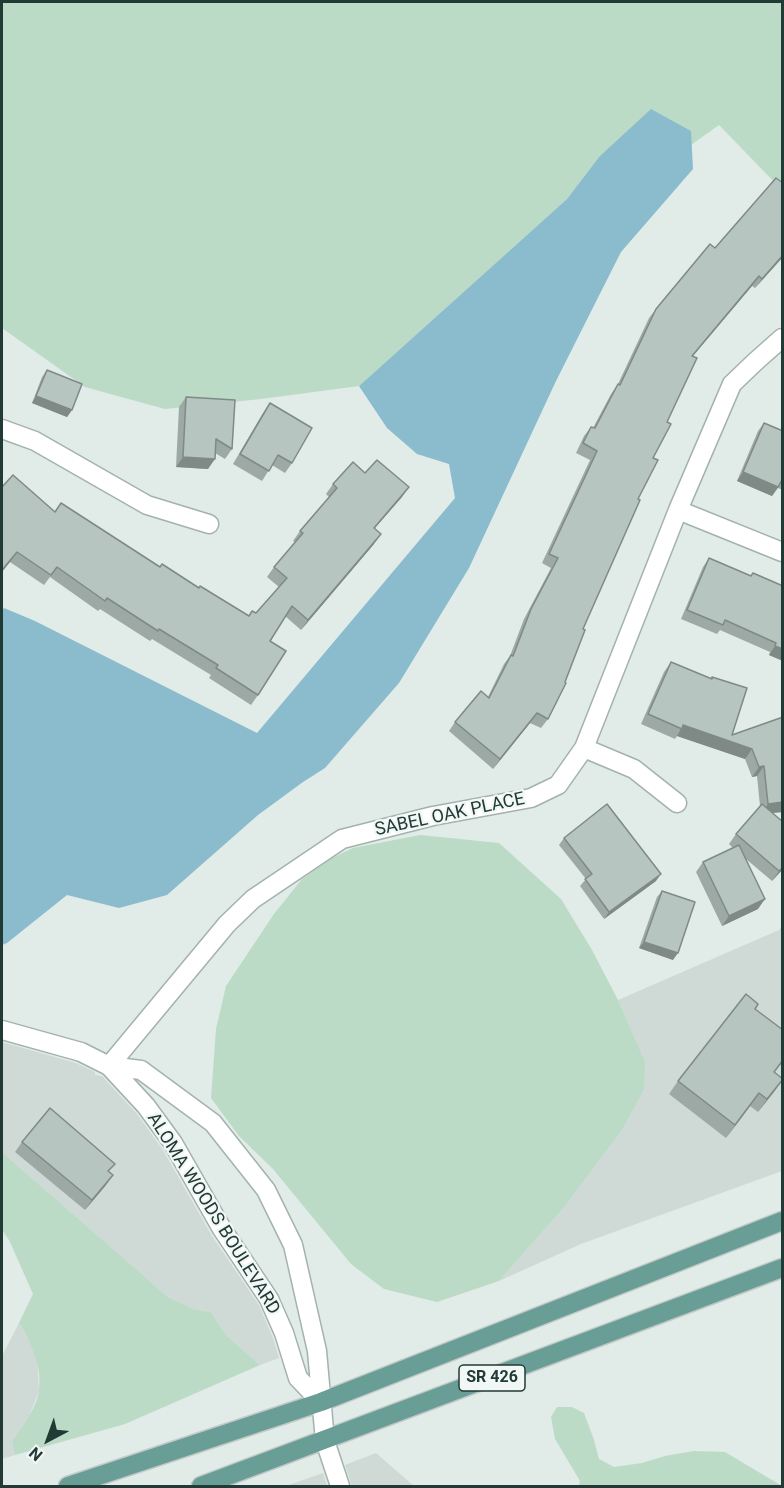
<!DOCTYPE html>
<html>
<head>
<meta charset="utf-8">
<style>
  body { margin:0 }
  #map { position:relative; width:784px; height:1488px; overflow:hidden; background:#e1ebe7; font-family:Roboto,sans-serif }
  canvas { display:block }
  .frame { position:absolute; inset:0; border:3px solid #223a36; pointer-events:none }
  .north { position:absolute; left:18px; top:1410px; width:60px; height:60px; -webkit-text-stroke:4px #f1f7f5; paint-order:stroke; rotate:221deg; font-size:16px; font-weight:700; line-height:24px; text-align:center; color:#223a36 }
  .north::after { content:''; display:block; margin:auto; width:21px; height:27px; background:#223a36; clip-path:polygon(50% 0,100% 100%,50% 72%,0 100%) }
</style>
</head>
<body>
<div id="map">
<canvas width="784" height="1488"></canvas>
<div class="frame"></div>
<div class="north">N</div>
</div>
<script>
const ctx = document.querySelector('canvas').getContext('2d');
ctx.lineJoin = 'round';
function fillPath(path, color) { ctx.fillStyle = color; ctx.fill(path, 'evenodd'); }
function strokePath(path, color, width, dash) { ctx.strokeStyle = color; ctx.lineWidth = width; ctx.lineCap = dash ? 'butt' : 'round'; ctx.setLineDash(dash || []); ctx.stroke(path); }
function drawText(font, color, halo, rows, align = 'center') {
  ctx.font = font + ' Roboto,sans-serif'; ctx.lineWidth = 4.5; ctx.setLineDash([]); ctx.textBaseline = 'middle'; ctx.strokeStyle = halo; ctx.fillStyle = color; for (const [text, x, y, turn = 0] of rows) {
    ctx.save(); ctx.translate(x, y); ctx.rotate((+turn || 0) * Math.PI / 180); ctx.textAlign = isNaN(turn) ? turn : align; if (halo) ctx.strokeText(text, 0, 0); ctx.fillText(text, 0, 0); ctx.restore();
  }
}
fillPath(new Path2D(`
  M782 926V1171L581 1244 499 1281 560 1212 645 1061 618 1000 779 930Z
  M2 1042 76 1063 95 1072V1075L102 1076 137 1114 163 1150 212 1236 259 1305 273 1338 279 1358 260 1365 226 1335 211 1312 193 1309 168 1297 2 1152Z
  M19 1323 37 1356 39 1391 29 1416 12 1441 15 1455 2 1459V1356Z
  M376 1453 414 1486H352L345 1465Z
  M323 1473 327 1486H286Z`), '#cfdad6');
fillPath(new Path2D(`
  M2 2H782V190L719 125 691 145 690 131 599 157 567 199 359 386 261 399 165 409 85 387 2 328Z
  M420 835 499 843 561 899 592 950 618 1000 645 1061 644 1089 623 1128 560 1212 499 1281 437 1302 384 1289 351 1264 273 1169 239 1136 211 1098 216 1029 226 986 274 914 302 879 332 858 353 848Z
  M2 1152 168 1297 193 1309 211 1312 226 1335 260 1365 125 1424 15 1455 12 1441C22 1426 37 1408 39 1390 42 1366 31 1343 19 1323L33 1294 9 1240 2 1230Z
  M557 1407H572L584 1413 594 1440 599 1459 614 1467 642 1463 665 1456 694 1451 725 1452 782 1486H579L580 1481 555 1439 551 1417Z`), '#bbdbc7');
fillPath(new Path2D(`
  M651 109 691 131 693 169 621 252 556 381 469 568 399 683 325 768 303 782 258 815 167 895 119 908 67 895 7 943 2 945V611L4 608 35 621 257 733 455 498 449 464 417 454 387 428 359 386 567 199 599 157Z`), '#8bbccd');
const minor = new Path2D(`
  M2 429 35 441 147 505 209 524
  M678 510 782 552
  M584 748 634 769 677 803
  M109 1066 227 924 253 899 342 839 433 816 531 798 558 785 584 748 678 510 732 384 755 362 782 338
  M325 1441 340 1486`);
const tertiary = new Path2D(`
  M2 1030 81 1052 109 1066 141 1070 213 1123 266 1190 293 1245 317 1351 325 1441
  M109 1066 146 1106 173 1143 222 1229 269 1299 284 1333 298 1378 321 1402`);
const primary = new Path2D(`
  M68 1486 321 1402 782 1221
  M201 1486 782 1268`);
strokePath(minor, '#a4b2ae', 21);
strokePath(tertiary, '#a4b2ae', 21);
strokePath(primary, '#c1c8c7', 21);
strokePath(minor, '#fff', 18);
strokePath(tertiary, '#fff', 18);
strokePath(primary, '#689e95', 18);
fillPath(new Path2D(`
  M715 248 783 257 755 288 752 286 693 356 638 499 583 629 548 719 541 728 530 723 493 769 449 731 455 722 488 697 504 664 510 656 524 619 551 568 542 563 590 460 576 453 584 436 591 427 593 428 611 394 618 384 649 318 656 309Z
  M47 370 72 410 67 417 32 403 42 377Z
  M186 397 232 449 225 459 215 453 208 469 176 467 179 407Z
  M270 403 292 463 285 473 272 465 262 481 233 464 263 413Z
  M764 423 783 431V490L778 488 772 496 737 481 758 431Z
  M365 473 402 497 374 529V544L301 630 285 616 270 641 258 695 251 705 209 678 211 675 152 639 150 641 100 609 98 611 50 577 44 585 10 562 2 487 55 512 160 567 249 616 256 613 279 587 267 577 274 567 295 542 293 541 300 531 329 497 326 494 333 484Z
  M709 558 751 576 753 573 783 661 769 655 770 652 720 630 717 634 681 619 703 567Z
  M671 662 711 679 712 677 732 735 783 717V812L772 813 783 822V869L772 881 746 859 758 909 722 926 696 872 703 862 733 848 729 844 736 834 760 806 757 776 752 777 745 759 677 736 675 739 641 724 664 672Z
  M564 838 656 881 604 919 580 886 586 879 559 845Z
  M662 891 673 960 639 948 657 897Z
  M755 1009 783 1030V1062L774 1072 783 1079 758 1112 750 1106 726 1138 669 1094 678 1081Z
  M22 1142 106 1185 85 1210 15 1152Z`), '#9da9a5');
fillPath(new Path2D(`
  M783 255V257L755 288 762 279Z
  M759 276 752 286 685 365 692 356Z
  M36 396 72 410 67 417 32 403Z
  M183 457 215 459 208 469 176 467Z
  M743 472 778 487 772 496 737 481Z
  M409 487 402 497 366 538 374 528Z
  M381 534 374 544 301 630 308 620Z
  M17 552 10 562 2 572V570Z
  M775 646 783 649V661L769 655Z
  M537 713 530 723 493 769 500 759Z
  M683 725 752 749 745 759 677 736Z
  M764 766 757 776 752 777 759 767Z
  M783 802V812L761 814 768 804Z
  M783 867V869L772 881 779 871Z
  M661 874 656 881 604 919 609 912Z
  M765 899 758 909 722 926 729 916Z
  M644 942 678 953 673 960 639 948Z
  M783 1079 774 1092 758 1112 767 1099Z
  M759 1093 750 1106 726 1138 735 1125Z
  M113 1175 106 1185 85 1210 92 1200Z`), '#7f8a86');
const building = new Path2D(`
  M776 178 783 183V255L762 279 759 276 692 356 697 358 667 422 671 424 653 458 658 460 638 499 640 500 583 629 585 630 565 682 566 683 548 719 537 713 500 759 455 722 481 691 489 698 511 655 513 656 531 609 558 558 549 554 597 451 583 443 591 427 595 428 618 384 620 385 656 309 710 244 715 248Z
  M47 370 82 384 72 410 36 396Z
  M186 397 235 400 232 449 216 439 215 459 183 457Z
  M270 403 312 428 292 463 278 455 269 471 240 454Z
  M764 423 783 431V478L778 487 743 472Z
  M377 460 409 487 374 528 381 534 308 620 292 606 270 641 286 651 258 695 216 668 218 665 159 629 158 631 107 598 105 601 57 567 51 575 17 552 2 570V487L13 475 55 512 61 503 160 567 162 564 199 588 200 586 249 616 252 611 256 613 287 578 274 567 303 533 300 531 337 488 333 484 353 462 365 473Z
  M709 558 751 576 753 573 783 586V649L775 646 776 643 725 620 723 625 687 610Z
  M671 662 712 679V677L747 688 732 735 783 717V802L768 804 764 766 759 767 752 749 683 725 682 729 648 714Z
  M607 804 661 874 609 912 585 879 592 874 564 838Z
  M762 804 783 822V867L779 871 736 834Z
  M739 845 765 899 729 916 703 862Z
  M662 891 695 902 678 953 644 942Z
  M746 994 758 1004 755 1009 783 1030V1060L774 1072 783 1079 767 1099 759 1093 735 1125 678 1081Z
  M50 1108 115 1164 108 1171 113 1175 92 1200 22 1142Z`);
fillPath(building, '#b6c5c0');
strokePath(building, '#7f8a86', 1.5);
for (const [x, y, w] of [
  [492,1378,66]
]) { const box = new Path2D(); box.roundRect(x - w / 2, y - 13, w, 26, 4.5); ctx.fillStyle = '#f1f7f5'; ctx.fill(box); strokePath(box, '#223a36', 1.5); }
drawText('bold 16px', '#223a36', null, [
  ["SR 426",492,1378]
]);
drawText('18px', '#223a36', '#f1f7f5', [
  ["SABEL OAK PLACE",450,815,-12],
  ["ALOMA WOODS BOULEVARD",213,1214,58]
]);
</script>
</body>
</html>
